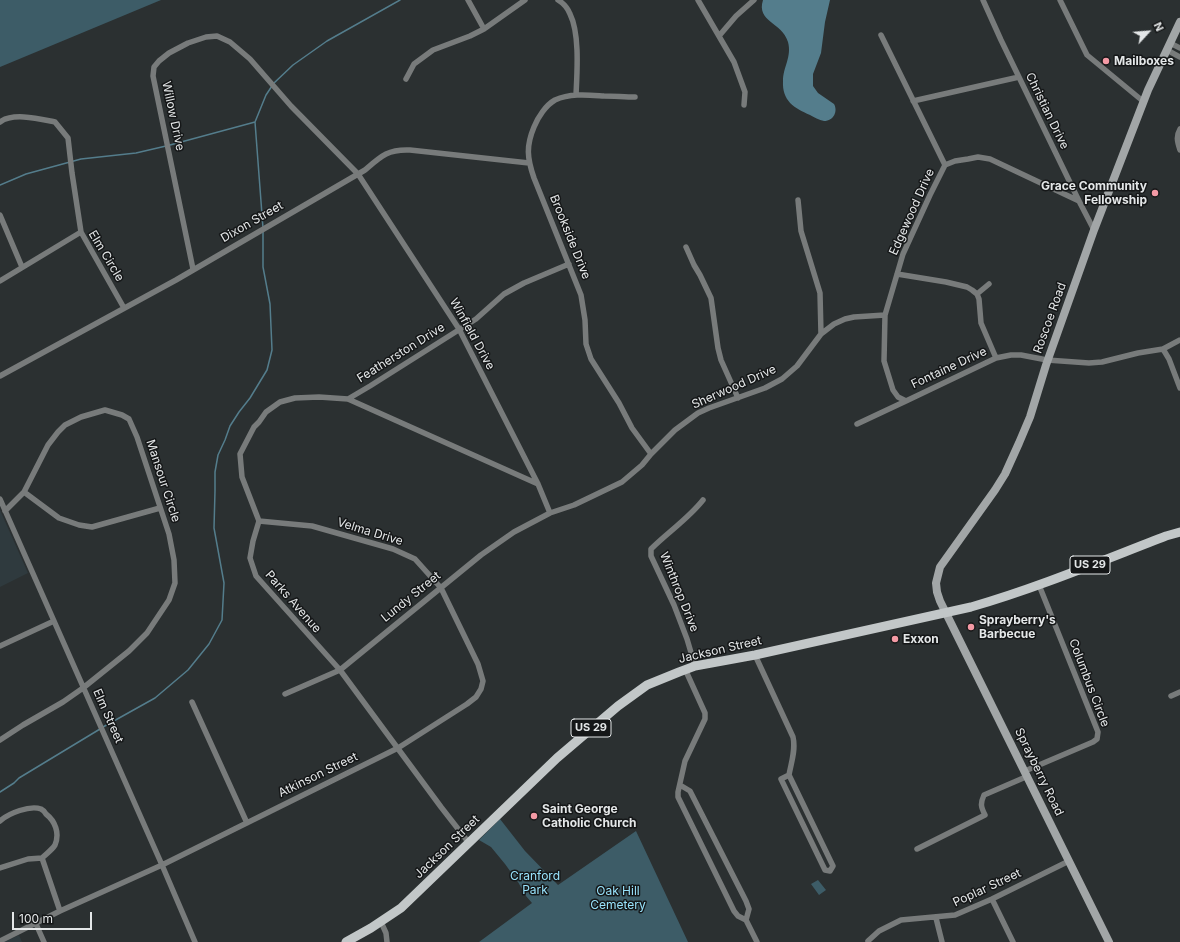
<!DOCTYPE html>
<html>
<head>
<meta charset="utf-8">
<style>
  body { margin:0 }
  #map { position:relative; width:1180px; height:942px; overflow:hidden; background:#2b3031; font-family:Inter,sans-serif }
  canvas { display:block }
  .north { position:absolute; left:1128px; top:12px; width:40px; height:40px; -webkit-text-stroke:3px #151718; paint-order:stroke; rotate:64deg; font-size:11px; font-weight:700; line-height:16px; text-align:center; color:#e4e7e8 }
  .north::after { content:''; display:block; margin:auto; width:14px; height:18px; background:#e4e7e8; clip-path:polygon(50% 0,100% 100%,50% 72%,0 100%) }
  .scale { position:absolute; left:12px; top:912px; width:80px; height:18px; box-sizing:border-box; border:2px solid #e4e7e8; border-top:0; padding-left:5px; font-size:12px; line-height:14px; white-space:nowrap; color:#e4e7e8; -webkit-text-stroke:3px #151718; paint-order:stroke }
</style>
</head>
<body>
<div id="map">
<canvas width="1180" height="942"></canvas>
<div class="north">N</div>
<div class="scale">100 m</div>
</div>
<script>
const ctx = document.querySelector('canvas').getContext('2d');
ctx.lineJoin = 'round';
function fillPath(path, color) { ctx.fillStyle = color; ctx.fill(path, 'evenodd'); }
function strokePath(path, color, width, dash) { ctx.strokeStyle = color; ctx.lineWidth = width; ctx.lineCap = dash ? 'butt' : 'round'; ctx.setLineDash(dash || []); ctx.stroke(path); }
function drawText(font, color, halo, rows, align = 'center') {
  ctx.font = font + ' Inter,sans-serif'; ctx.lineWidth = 3; ctx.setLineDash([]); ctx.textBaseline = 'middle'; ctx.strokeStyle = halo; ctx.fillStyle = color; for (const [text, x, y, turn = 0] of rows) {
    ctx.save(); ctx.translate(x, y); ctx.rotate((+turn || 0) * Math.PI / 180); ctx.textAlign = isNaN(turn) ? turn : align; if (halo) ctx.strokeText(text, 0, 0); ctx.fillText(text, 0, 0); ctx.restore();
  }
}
fillPath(new Path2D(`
  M0 510 28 573 0 587Z
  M19 935 22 942H4Z`), '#2f3a3e');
fillPath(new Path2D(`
  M0 0H161L0 67Z
  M500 819 525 851 558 885 636 831 688 942H479L532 903 526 896 518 882 505 864 491 847 479 840Z
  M818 880 826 890 819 895 811 884Z`), '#3d5c67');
fillPath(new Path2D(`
  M763 0H830L825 22 821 53 813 74V86L818 93 834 104C838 111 834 121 824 121 819 120 814 117 810 115 794 108 782 101 783 81 783 67 792 57 788 42 782 22 756 22 763 0Z`), '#547d8c');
strokePath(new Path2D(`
  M274 83 293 65 327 41 400 0
  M170 145 255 122
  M0 185 26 174 81 159 136 153 166 146
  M263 228 255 122 266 95 272 86
  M103 727 155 698 188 670 209 644 222 620 224 583 214 528 215 491V472L218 455 225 440 230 426 239 412 250 398 267 370 272 350 270 304 263 267V232
  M0 792 14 783 19 778 100 729`), '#547d8c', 1.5);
strokePath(new Path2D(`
  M468 0 484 29
  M558 0C563 3 568 9 570 14 580 34 577 73 576 95
  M698 0 734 62 745 92 744 105
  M983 0 1001 40 1079 201 1094 230
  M1060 0 1087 55 1144 102
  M881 35 945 165
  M719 36 736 16 754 0
  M1170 43 1180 48
  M1167 50 1180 57
  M406 79 414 64 433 50 470 36 484 29 525 0
  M635 97C625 97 614 96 604 96 588 95 571 93 555 100 546 105 538 117 534 127 526 146 527 158 534 178L581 295 585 320 586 344 591 359 619 403 632 428 651 454
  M913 101 1019 77
  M0 122C13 112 40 119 55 122L68 138 72 173 81 232 124 308
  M1180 129C1176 136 1177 141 1180 150
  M798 200 801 231 820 293 821 334
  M1079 201 990 159 978 157 968 159 955 161 945 165 930 195 903 254 885 315 884 361 893 390 898 397 906 401 996 358 1011 355H1021L1047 360 1089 363 1102 362 1138 353 1163 349 1180 340
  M0 215 22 267
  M686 247 694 265 700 275 711 298 718 348 721 360 738 398
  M193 269 153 76 154 67 159 61 169 53 188 43 206 37 217 36 230 42 250 59 291 106 358 174 459 329 538 484 550 513
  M897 274 946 282 967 287 972 290 977 294 979 299 981 323 996 358
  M0 281 81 232
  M977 294 989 284
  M1163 349 1169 359 1180 388
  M0 376 176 280 365 170C381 156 388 149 410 150L529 163
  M348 399 370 386 476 319 504 294 524 283 569 264
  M857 424 906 401
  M24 492 59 518 79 525 92 527 160 508
  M0 499 162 865 195 942
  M0 646 54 621
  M755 655 793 737C796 750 791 763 789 775
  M695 666 687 639 674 605 651 556V549C668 532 688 519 703 500
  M685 669 705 713V719L685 761 678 792V797L734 911 738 916 746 920 757 942
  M285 694 340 670 481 555 514 532 550 513 574 505 622 482 642 465 651 454 675 430 698 413 709 408 765 388 782 379 797 366 821 334 834 324 845 319 854 317 885 315
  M1171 696 1180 692
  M192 702 247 823
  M0 740 23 725 63 702 83 688 129 651 147 633 169 600 175 583 174 560 169 534 137 437 129 419 122 415 105 410 81 417 65 425 58 432 48 445 24 492 5 511
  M1025 771 1093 742 1097 739 1098 732 1039 585
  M789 775 833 866 830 871 825 870 781 779Z
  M680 785 690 791 746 901 749 909 746 920
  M0 821C9 813 30 805 41 809 43 810 45 812 46 814 55 821 60 833 55 845 52 850 46 854 42 858L28 859 0 868
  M469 843 441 807 340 670 256 576 250 558 253 541 259 521 242 477 240 454 254 427 259 422 266 412 280 402 295 398 319 397 348 399 538 484
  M917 849 985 815C981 807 980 804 984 795L1028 776
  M42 858 60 911
  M992 899 1013 942
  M936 918 942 942
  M381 922 386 933 387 942
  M36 924 44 942
  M0 941 60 911 162 865 398 748 467 704 476 697 481 689 483 681 478 664 441 588 415 559 393 549 312 526 259 521
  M868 941 879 931 901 920 955 915 992 899 1069 861`), '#787b7b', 5.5);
strokePath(new Path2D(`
  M1109 942 940 601 937 592 936 583 940 567 995 490 1005 474 1019 443 1030 417 1046 365 1094 230 1148 90 1180 22`), '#a2a6a7', 8);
strokePath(new Path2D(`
  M346 942 371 928 401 908 557 758 618 706 647 685 679 672 695 666 755 655 971 607C1037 588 1101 561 1166 536L1180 532`), '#c2c7c8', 9);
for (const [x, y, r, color] of [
  [1106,61,4,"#f49aa5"],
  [1155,193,4,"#f49aa5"],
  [971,627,4,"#f49aa5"],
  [895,639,4,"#f49aa5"],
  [534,816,4,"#f49aa5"]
]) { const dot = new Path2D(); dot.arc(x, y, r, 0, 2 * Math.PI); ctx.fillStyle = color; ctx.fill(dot); strokePath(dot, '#151718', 1.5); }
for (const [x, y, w] of [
  [1090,565,40],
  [591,728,40]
]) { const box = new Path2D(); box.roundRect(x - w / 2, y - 9, w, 18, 3); ctx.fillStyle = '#151718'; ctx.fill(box); strokePath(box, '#e4e7e8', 1); }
drawText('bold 11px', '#e4e7e8', null, [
  ["US 29",1090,565],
  ["US 29",591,728]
]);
drawText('bold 12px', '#e4e7e8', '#151718', [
  ["Mailboxes",1114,61],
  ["Grace Community",1147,186,"right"],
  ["Fellowship",1147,200,"right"],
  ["Sprayberry's",979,620],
  ["Barbecue",979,634],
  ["Exxon",903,639],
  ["Saint George",542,809],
  ["Catholic Church",542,823]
], 'left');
drawText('12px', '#e4e7e8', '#151718', [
  ["Christian Drive",1047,111,64],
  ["Willow Drive",173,116,78],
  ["Edgewood Drive",912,212,-66],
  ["Dixon Street",252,222,-30],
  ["Brookside Drive",570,237,68],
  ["Elm Circle",106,256,59],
  ["Roscoe Road",1050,318,-70],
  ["Winfield Drive",472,334,61],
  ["Featherston Drive",401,353,-32],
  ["Fontaine Drive",949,368,-25],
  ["Sherwood Drive",734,387,-24],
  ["Mansour Circle",163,481,72],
  ["Velma Drive",370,532,17],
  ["Winthrop Drive",679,592,68],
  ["Lundy Street",411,597,-39],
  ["Parks Avenue",293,602,49],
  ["Jackson Street",720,650,-13],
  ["Columbus Circle",1089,683,69],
  ["Elm Street",108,716,66],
  ["Sprayberry Road",1039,772,64],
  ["Atkinson Street",318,775,-26],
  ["Jackson Street",447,847,-44],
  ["Poplar Street",987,888,-25]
]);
drawText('12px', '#98e2fb', '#151718', [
  ["Cranford",535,876],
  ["Park",535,890],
  ["Oak Hill",618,891],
  ["Cemetery",618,905]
]);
</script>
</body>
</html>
